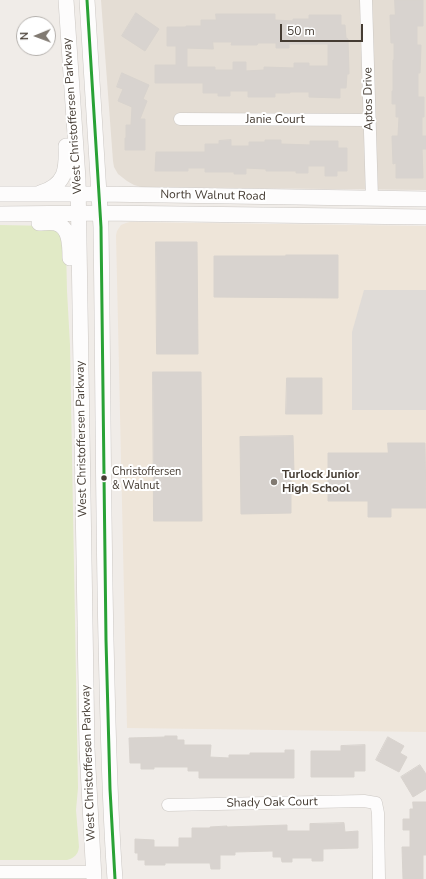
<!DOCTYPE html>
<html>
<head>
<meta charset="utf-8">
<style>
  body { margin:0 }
  #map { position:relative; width:426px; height:879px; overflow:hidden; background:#f0ece8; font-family:"Nunito Sans",sans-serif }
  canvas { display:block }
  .north { position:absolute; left:16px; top:16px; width:40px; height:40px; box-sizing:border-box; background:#fff; border:1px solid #b5b1ad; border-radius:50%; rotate:269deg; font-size:11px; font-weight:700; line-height:16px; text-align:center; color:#453c33 }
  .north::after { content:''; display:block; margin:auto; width:14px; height:18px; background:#817a72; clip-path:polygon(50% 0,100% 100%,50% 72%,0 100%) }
  .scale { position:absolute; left:280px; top:24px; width:83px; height:18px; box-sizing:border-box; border:2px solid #453c33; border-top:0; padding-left:5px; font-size:12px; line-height:14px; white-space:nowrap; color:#453c33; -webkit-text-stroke:3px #fff; paint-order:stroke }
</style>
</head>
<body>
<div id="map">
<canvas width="426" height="879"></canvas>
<div class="north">N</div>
<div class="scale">50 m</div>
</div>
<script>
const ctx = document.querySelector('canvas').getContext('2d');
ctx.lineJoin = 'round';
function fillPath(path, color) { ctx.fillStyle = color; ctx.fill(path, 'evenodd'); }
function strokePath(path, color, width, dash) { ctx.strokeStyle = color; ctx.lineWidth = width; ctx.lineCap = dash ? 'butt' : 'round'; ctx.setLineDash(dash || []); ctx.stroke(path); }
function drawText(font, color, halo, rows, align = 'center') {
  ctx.font = font + ' "Nunito Sans",sans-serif'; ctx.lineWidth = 4; ctx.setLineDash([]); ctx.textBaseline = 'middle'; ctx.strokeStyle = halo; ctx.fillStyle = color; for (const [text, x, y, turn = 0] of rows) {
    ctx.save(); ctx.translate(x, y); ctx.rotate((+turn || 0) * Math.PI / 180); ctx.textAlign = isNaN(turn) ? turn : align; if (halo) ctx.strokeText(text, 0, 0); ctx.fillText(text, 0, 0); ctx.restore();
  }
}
fillPath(new Path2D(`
  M101 0H426V190L141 187 134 185 127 181 118 174 114 167 113 161Z`), '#e4ddd4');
fillPath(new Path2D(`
  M130 222 426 226V732L127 728 116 235 117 231 121 225 126 223Z`), '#eee5d9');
fillPath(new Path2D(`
  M0 225 51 226 56 227 66 246 67 291 70 345 78 788 76 810 79 847C78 855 74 858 67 860H0Z`), '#e1eac6');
fillPath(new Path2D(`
  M364 290H426V410H352V332Z`), '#dfdbd7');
const building = new Path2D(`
  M395 0H423V26H417V45H421L420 73H418V97H424V117H422V136H426V149H422L423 178H396V163L393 164 392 136H398L399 117H396V104H392V91H393V60H394V43H391L390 15H395Z
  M136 13 159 29 145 51 122 36Z
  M216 14H275V20L293 21V19H309V15H341V25H345L346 38 348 39 349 74H347L346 88H340V98L309 97V92H290V93H275V97H248V91H230V96H218V93H203V83H155V65H176V46H167V27H186V26H201V20H216ZM213 42H232L231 45H257L258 43H276V48H289V44H328V66H309V63H294V68L264 67V70L246 71V62H233V70H215V67H187V48L213 49Z
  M122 73 149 85 143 99 147 101 140 119H145V150H125V138H126V125H131L132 107 118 101 123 89 117 87Z
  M231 140V146H249V142H265V140H281V144L310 145V141H338V148H347V171H337V176H325V166H308V173H296V171H266V169L246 168V174H234V172H205V168H188V171H155L156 152H205V144H219V141Z
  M156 242H197L198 354H157Z
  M286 255H338V298L214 297V256H286Z
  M153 372H201L202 521H154Z
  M287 378H322V414H286Z
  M293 436 294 473H291V513L241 514 240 437Z
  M388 443H425L426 508H391V517H368V501H328V453H388Z
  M165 736H177V740H184V745H211L210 757 229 758V755H250V753H285V750H294V778H199V771H188V767H154V769H141V763H130L129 738 165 737Z
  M388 737 404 746 400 753 407 757 399 772 376 760Z
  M365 745V771H354V777H311V751H341V746Z
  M420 765 426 774V789L413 797 401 777Z
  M413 802H426V855H423V879H403L402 847H410V830H403V819H410V809H413Z
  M344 823 345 832 358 831V848L323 849V861H312V858H292V862H282L281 857H273V851L235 852V855H220V869H211L210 863H165V865H145V860H138V853H135V839L154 840V847H179V838H192V828H210V827L227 826V827L287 825V831H310V824Z`);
fillPath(building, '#d8d3cf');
strokePath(building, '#d8d3ce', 1);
const minor = new Path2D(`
  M366 0 372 198
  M180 119 370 120
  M168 805 364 801 376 803 378 813 379 879
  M0 872H93`);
const tertiary = new Path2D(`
  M66 0 78 179 87 749 94 879
  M87 0 98 178 101 227C103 365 103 502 106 640 108 720 109 799 115 879
  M40 193C66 185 67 169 66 146
  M0 194H99L426 199
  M0 214 100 213 426 217
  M39 223C44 223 50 222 55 223 70 226 70 246 70 258`);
strokePath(minor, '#ccc8c4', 13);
strokePath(tertiary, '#ccc8c4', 16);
strokePath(minor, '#fdfcfc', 12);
strokePath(tertiary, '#fdfcfc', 15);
strokePath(new Path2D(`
  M87 0 101 227 106 640 110 789 115 879`), '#29a235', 3);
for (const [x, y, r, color] of [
  [104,478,3.5,"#453c33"],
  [274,482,4,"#817a72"]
]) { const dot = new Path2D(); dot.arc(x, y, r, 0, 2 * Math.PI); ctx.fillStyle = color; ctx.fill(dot); strokePath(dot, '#fff', 1.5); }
drawText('11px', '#453c33', '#fff', [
  ["Christoffersen",112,472],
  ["& Walnut",112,486]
], 'left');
drawText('12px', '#453c33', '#fff', [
  ["Aptos Drive",369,99,-91],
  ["West Christoffersen Parkway",73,116,-94],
  ["Janie Court",275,120],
  ["North Walnut Road",213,196,1],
  ["West Christoffersen Parkway",82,439,-91],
  ["West Christoffersen Parkway",89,763,-92],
  ["Shady Oak Court",272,803,-1]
]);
drawText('bold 12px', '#453c33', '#fff', [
  ["Turlock Junior",282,475],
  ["High School",282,489]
], 'left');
</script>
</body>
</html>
